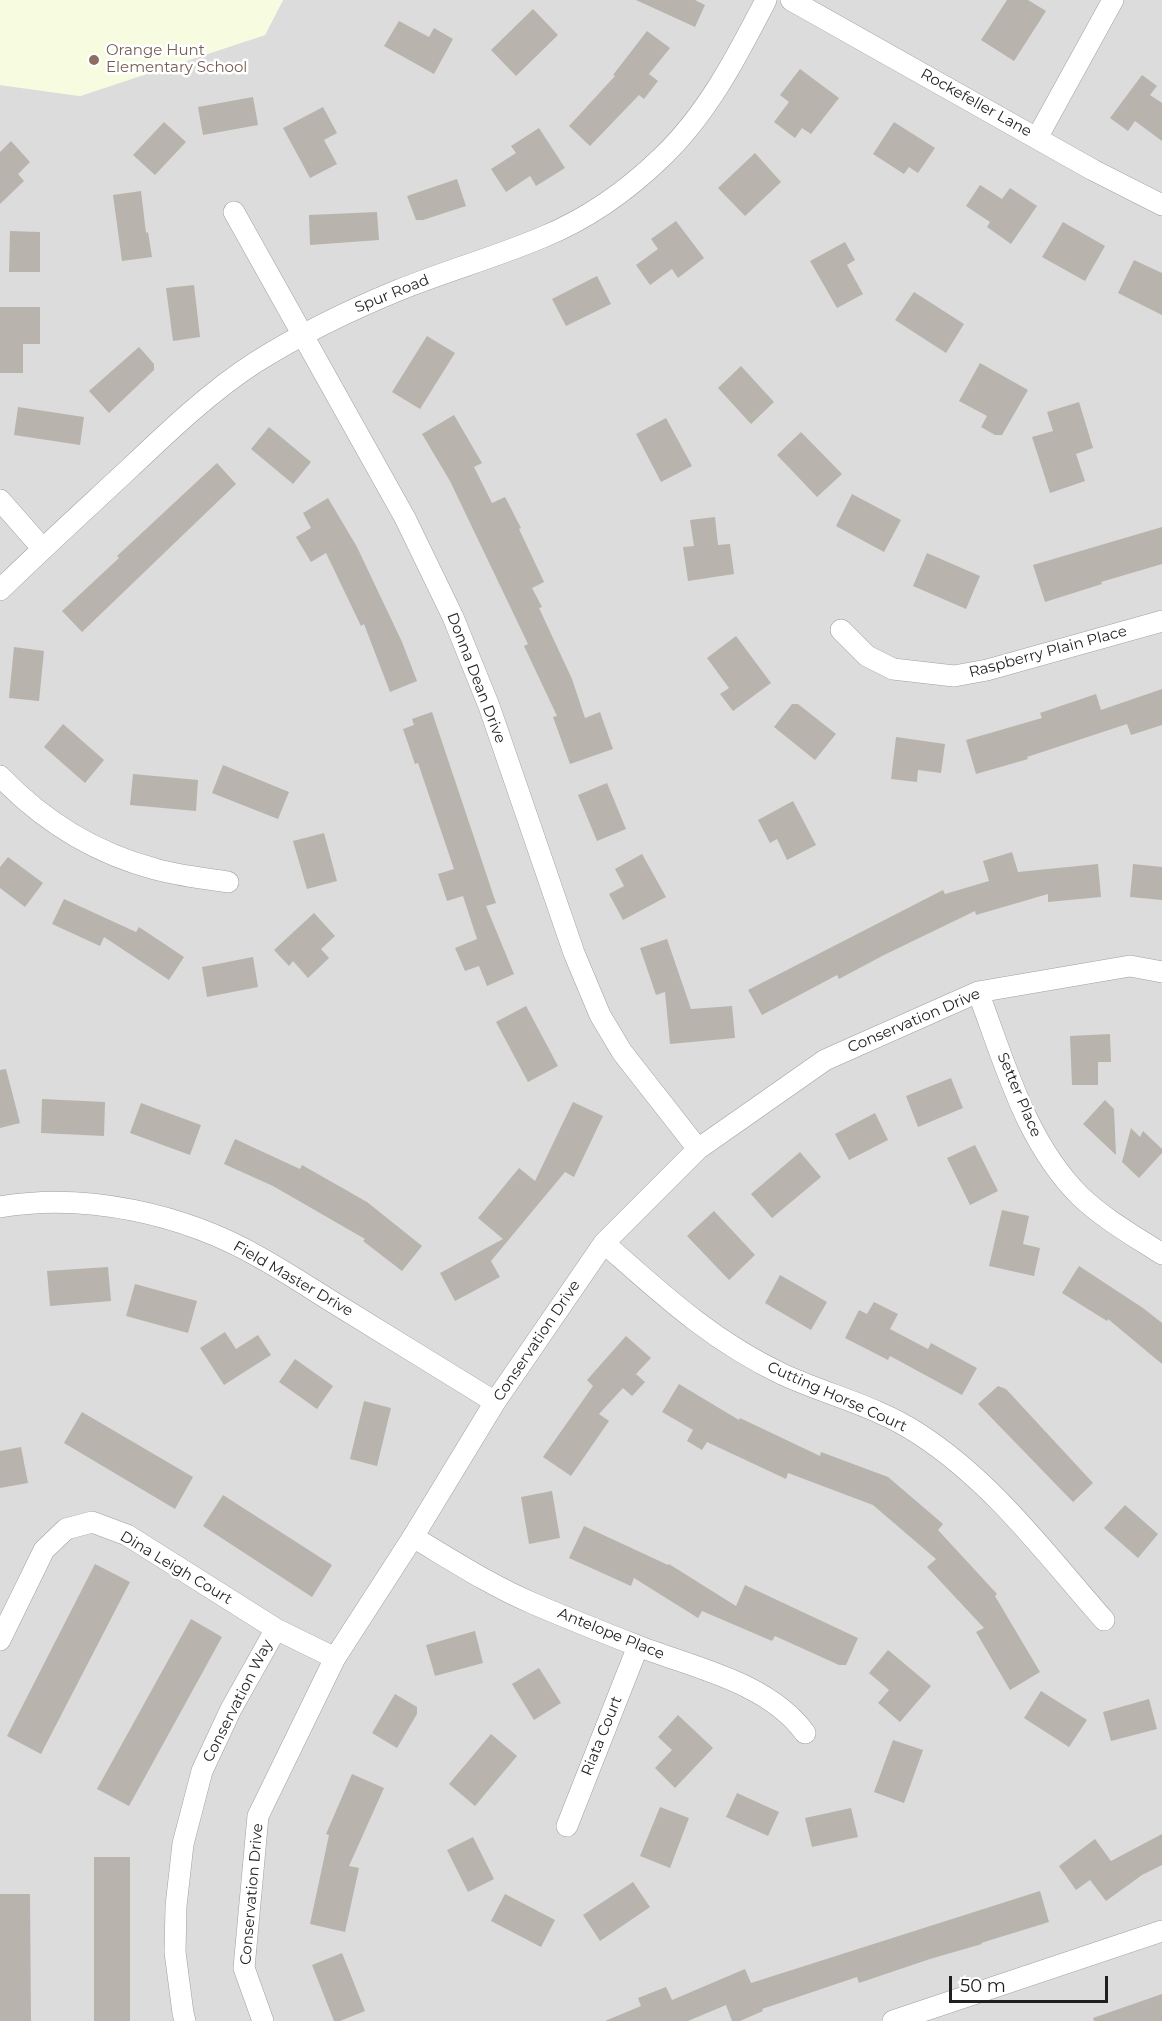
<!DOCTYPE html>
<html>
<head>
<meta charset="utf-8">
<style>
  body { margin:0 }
  #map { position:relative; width:1162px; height:2021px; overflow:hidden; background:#eeede6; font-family:Montserrat,sans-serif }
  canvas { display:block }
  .scale { position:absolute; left:949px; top:1976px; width:159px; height:27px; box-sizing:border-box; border:3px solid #1f1f1f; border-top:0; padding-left:8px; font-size:18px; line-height:21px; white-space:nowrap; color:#1f1f1f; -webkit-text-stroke:4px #fff; paint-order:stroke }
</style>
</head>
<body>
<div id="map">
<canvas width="1162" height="2021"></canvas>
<div class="scale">50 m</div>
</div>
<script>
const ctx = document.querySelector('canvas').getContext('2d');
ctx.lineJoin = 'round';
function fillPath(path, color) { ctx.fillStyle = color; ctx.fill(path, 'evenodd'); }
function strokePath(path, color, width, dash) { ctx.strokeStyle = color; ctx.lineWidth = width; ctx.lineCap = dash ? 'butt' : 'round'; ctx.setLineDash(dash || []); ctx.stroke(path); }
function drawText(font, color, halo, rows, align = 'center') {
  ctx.font = font + ' Montserrat,sans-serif'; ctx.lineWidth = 5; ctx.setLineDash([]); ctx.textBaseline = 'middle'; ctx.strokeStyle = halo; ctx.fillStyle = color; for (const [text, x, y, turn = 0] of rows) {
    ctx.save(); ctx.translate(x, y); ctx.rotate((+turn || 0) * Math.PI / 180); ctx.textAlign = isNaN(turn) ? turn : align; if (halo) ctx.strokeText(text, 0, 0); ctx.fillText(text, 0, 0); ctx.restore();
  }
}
fillPath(new Path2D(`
  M283 0H1162V2021H0V85L80 96 265 35Z`), '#dddcdc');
fillPath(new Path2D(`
  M0 0H283L265 35 80 96 0 85Z`), '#f7fce1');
fillPath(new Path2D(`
  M636 0H695L705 5 695 27Z
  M1007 0H1028L1046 11 1014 61 981 40Z
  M533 9 558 35 516 76 491 50Z
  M399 21 429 37 434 28 453 39 434 74 384 46Z
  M647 31 670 48 649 74 658 81 644 99 639 95 590 146 569 126 615 76 613 75Z
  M800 69 839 98 811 134 802 128 795 138 774 122 789 102 780 95Z
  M1142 75 1157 86 1150 95 1162 103V141L1135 121 1128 131 1110 118Z
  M253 97 258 125 203 135 198 107Z
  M323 107 337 133 324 140 337 164 310 178 283 128Z
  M164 122 186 142 155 175 133 155Z
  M894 122 935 148 918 173 909 167 904 174 873 154Z
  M539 128 565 168 536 186 530 176 506 192 491 169 516 153 511 146Z
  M11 141 30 162 18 174 24 181 0 204V152Z
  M755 153 781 182 745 216 718 188Z
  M457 179 466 206 423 220H416L407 196Z
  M980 185 1002 199 1010 188 1037 206 1011 244 987 227 990 222 966 206Z
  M141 191 146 233 148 232 152 257 122 261 113 195Z
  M377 212 379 240 310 245 309 215Z
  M676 221 704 258 678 278 672 269 650 285 636 265 658 249 651 239Z
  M1063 222 1105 246 1085 281 1042 257Z
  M10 231 40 232V272H9Z
  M845 242 855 260 847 265 863 294 837 308 810 261Z
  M1134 260 1162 273V315L1118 293Z
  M597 276 611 304 566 326 552 299Z
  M194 285 200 337 173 341 166 288Z
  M914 292 964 324 946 353 895 320Z
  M0 307H40V344H23V373H0Z
  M427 336 455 353 420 409 392 392Z
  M139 347 154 364V370L109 413 89 391Z
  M980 363 1028 390 1002 435H995L981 427 987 416 959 401Z
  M741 366 774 402 751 424 718 388Z
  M1079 402 1093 448 1076 454 1085 481 1050 493 1032 437 1053 431 1047 412Z
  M18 407 84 417 80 445 14 435Z
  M454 415 482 463 474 467 492 503 505 497 521 528 519 529 544 582 532 588 542 607 539 608 572 679 585 718 600 712 613 749 570 764 553 717 557 716 524 646 528 644 450 481 422 434Z
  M666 418 692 466 661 482 636 434Z
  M269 427 311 462 293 484 251 449Z
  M801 432 842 474 817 497 777 455Z
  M217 463 236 484 82 632 62 611 119 558 117 556Z
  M852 494 901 520 884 552 836 526Z
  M328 498 357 547 402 642 417 681 390 692 364 624 361 626 326 553 311 562 296 537 311 528 303 513Z
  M715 517 718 545 730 544 734 574 688 581 683 547 694 546 690 520Z
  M1162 527V564L1101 582 1102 584 1045 602 1033 565Z
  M927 553 980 576 966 609 913 586Z
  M736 636 771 683 733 711 720 694 729 688 707 658Z
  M14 647 44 651 39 701 9 698Z
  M1162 689V725L1131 735 1127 724 1027 757 1028 759 976 774 966 740 1042 718 1040 713 1096 694 1101 710Z
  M792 704H798L836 734 815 760 774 727Z
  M432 712 496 903 486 906 514 974 487 986 479 966 465 971 455 948 477 939 463 896 447 901 438 874 454 869 418 763 415 764 403 729 414 725 412 719Z
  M63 724 104 760 85 783 44 747Z
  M896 737 945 744 941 773 918 770 917 782 891 779Z
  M223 765 289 792 278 819 212 793Z
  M133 774 198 780 196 811 130 805Z
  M607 783 626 829 597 841 578 795Z
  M793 801 816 845 787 860 777 839 770 843 758 820Z
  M324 833 337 881 307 889 293 841Z
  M1012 852 1018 872 1098 864 1101 897 1048 902V894L976 915 975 911 884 955 839 979 837 975 762 1015 748 990 943 890 945 894 989 881 983 861Z
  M642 854 666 897 623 920 609 894 624 886 615 869Z
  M8 857 43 883 25 907 0 888V867Z
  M1133 864 1162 867V900L1130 897Z
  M64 899 136 932 139 927 184 957 169 980 104 937 100 946 52 924Z
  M314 913 335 936 321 949 329 958 308 978 293 961 289 966 274 950Z
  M667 939 691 1009 732 1006 735 1038 670 1044 665 992 656 995 640 948Z
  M253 957 258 987 207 997 202 967Z
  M526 1006 558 1066 528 1082 496 1022Z
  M1110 1034 1111 1062H1098V1085H1072L1070 1036Z
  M6 1069 20 1123 0 1128V1070Z
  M951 1078 963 1108 918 1127 906 1096Z
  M42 1099 105 1102 104 1136 41 1133Z
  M1105 1100 1114 1109 1116 1155 1083 1124Z
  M573 1102 603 1116 574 1177 565 1172 491 1261 500 1277 455 1301 440 1273 503 1239 478 1218 519 1168 535 1181Z
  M141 1103 201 1125 190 1155 130 1133Z
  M875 1113 888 1140 849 1160 835 1134Z
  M1131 1128 1140 1137 1143 1131 1162 1149V1153L1139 1178 1122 1162Z
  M235 1139 300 1169 302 1165 367 1202 422 1246 402 1271 363 1241 365 1239 273 1186 224 1164Z
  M975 1145 998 1191 970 1205 947 1158Z
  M800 1152 821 1177 772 1218 751 1194Z
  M1002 1210 1029 1216 1023 1244 1040 1248 1034 1276 989 1266Z
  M714 1211 755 1255 729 1280 687 1236Z
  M1079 1266 1143 1308 1162 1323V1364L1108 1319 1107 1321 1062 1293Z
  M108 1267 111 1301 50 1306 47 1271Z
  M780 1275 827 1302 811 1330 765 1303Z
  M135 1284 197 1301 188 1333 126 1316Z
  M874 1302 898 1314 890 1329 928 1349 931 1343 977 1368 962 1395 890 1356 888 1360 845 1338 859 1310 867 1314Z
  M225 1332 236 1349 258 1335 271 1355 224 1385 200 1348Z
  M626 1336 651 1358 636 1374 645 1382 632 1396 623 1388 599 1414 609 1421 571 1476 543 1457 593 1386 587 1380Z
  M295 1359 333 1386 317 1409 279 1382Z
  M679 1384 739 1420 740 1418 820 1456 821 1452 888 1477 943 1524 938 1530 997 1594 995 1596 1040 1672 1010 1690 976 1632 984 1628 927 1567 936 1559 873 1505 788 1473 786 1479 707 1442 702 1450 687 1441 693 1430 662 1412Z
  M998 1386 1006 1389 1093 1483 1073 1502 978 1404Z
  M364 1401 391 1408 377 1466 350 1459Z
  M82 1412 193 1477 175 1509 64 1443Z
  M21 1447 28 1483 0 1488V1451Z
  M552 1491 560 1538 529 1544 521 1497Z
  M223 1495 332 1565 312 1597 203 1526Z
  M1125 1505 1158 1534 1138 1558 1104 1528Z
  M584 1526 668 1565 669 1564 736 1606 745 1585 858 1638 846 1665H839L775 1636 772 1641 702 1611 698 1618 634 1578 631 1586 569 1558Z
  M95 1564 130 1582 41 1754 7 1736Z
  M191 1619 222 1637 129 1806 97 1789Z
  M475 1631 483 1663 435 1676 426 1645Z
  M888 1650 931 1686 900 1722 878 1703 889 1690 869 1673Z
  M539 1668 561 1703 534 1720 512 1684Z
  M1041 1691 1087 1720 1069 1747 1024 1718Z
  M395 1694 417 1707V1714L397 1748 372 1733Z
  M1149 1699 1157 1729 1111 1741 1103 1712Z
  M678 1715 713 1748 675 1788 655 1768 672 1750 658 1737Z
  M491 1734 517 1756 475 1806 449 1784Z
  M893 1740 923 1750 904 1803 874 1792Z
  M352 1774 384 1788 349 1866 359 1868 345 1932 310 1924 329 1835 326 1834Z
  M737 1793 779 1812 768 1836 726 1817Z
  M660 1807 689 1818 670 1868 640 1856Z
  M851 1808 858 1837 812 1847 805 1818Z
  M1162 1834V1865L1142 1875 1106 1901 1090 1880 1076 1890 1059 1866 1095 1839 1111 1861Z
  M473 1837 494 1879 468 1892 447 1850Z
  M94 1857H130V2021H94Z
  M633 1882 650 1907 600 1941 583 1915Z
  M1040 1891 1049 1922 981 1943 982 1944 930 1959 859 1983 857 1977 762 2009 763 2011 740 2021H732L726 2005 688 2021H605L641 2006 638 1998 666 1987 672 2000 745 1969 751 1983Z
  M0 1894H30L31 2021H0Z
  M505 1894 555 1920 541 1947 491 1921Z
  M342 1953 365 2011 340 2021H334L312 1965Z
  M1162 1994V2021H1094L1093 2018Z`), '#b8b3ac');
const minor = new Path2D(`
  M791 0 1093 170 1162 205
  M1037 138 1113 0
  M234 212 405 518 453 617 489 706 574 953 600 1015 622 1052 698 1149
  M0 500 43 549
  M0 590C43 548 87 508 131 467 170 430 211 391 256 362 301 334 350 310 399 290 446 271 496 257 543 237 587 219 628 190 662 157 708 113 737 56 766 0
  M841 630 867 656 893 669 954 676 987 670 1162 621
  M0 776C43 821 95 853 155 869 179 876 204 878 228 882
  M978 992C1005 1063 1025 1141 1080 1196 1104 1219 1134 1236 1162 1254
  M0 1207C85 1192 184 1214 259 1257 288 1273 316 1292 344 1309 394 1340 445 1371 495 1402
  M604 1243C662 1294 712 1341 782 1374 827 1395 877 1406 919 1434 993 1482 1046 1554 1104 1620
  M413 1537C452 1560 490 1585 532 1603 567 1618 602 1632 638 1646 694 1668 768 1682 805 1733
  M0 1640 44 1550 66 1529 92 1522 127 1535 276 1629 335 1658
  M567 1826 638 1646
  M185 2021 183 2013 175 1952 176 1906 183 1844 202 1771 231 1709 276 1629
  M263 2021 244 1968 258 1816 335 1658 413 1537 495 1402 604 1243 698 1149 825 1060 978 992 1130 966 1162 972
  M893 2021 1162 1931`);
strokePath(minor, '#a0a0a0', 22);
strokePath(minor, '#fff', 21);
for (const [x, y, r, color] of [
  [94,60,6,"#8d6e63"]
]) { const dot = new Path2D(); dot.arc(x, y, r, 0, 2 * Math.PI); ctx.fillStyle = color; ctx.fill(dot); strokePath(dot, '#fff', 2); }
drawText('15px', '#785e54', '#fff', [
  ["Orange Hunt",106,51],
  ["Elementary School",106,68]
], 'left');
drawText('15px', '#1f1f1f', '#fff', [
  ["Rockefeller Lane",976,103,29],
  ["Spur Road",392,294,-22],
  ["Raspberry Plain Place",1048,652,-15],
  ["Donna Dean Drive",476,678,69],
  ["Conservation Drive",914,1021,-23],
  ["Setter Place",1019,1095,67],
  ["Field Master Drive",293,1279,30],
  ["Conservation Drive",537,1341,-56],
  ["Cutting Horse Court",837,1397,24],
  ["Dina Leigh Court",176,1568,31],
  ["Antelope Place",611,1634,22],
  ["Conservation Way",238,1701,-63],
  ["Riata Court",602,1736,-68],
  ["Conservation Drive",252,1894,-85]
]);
</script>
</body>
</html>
